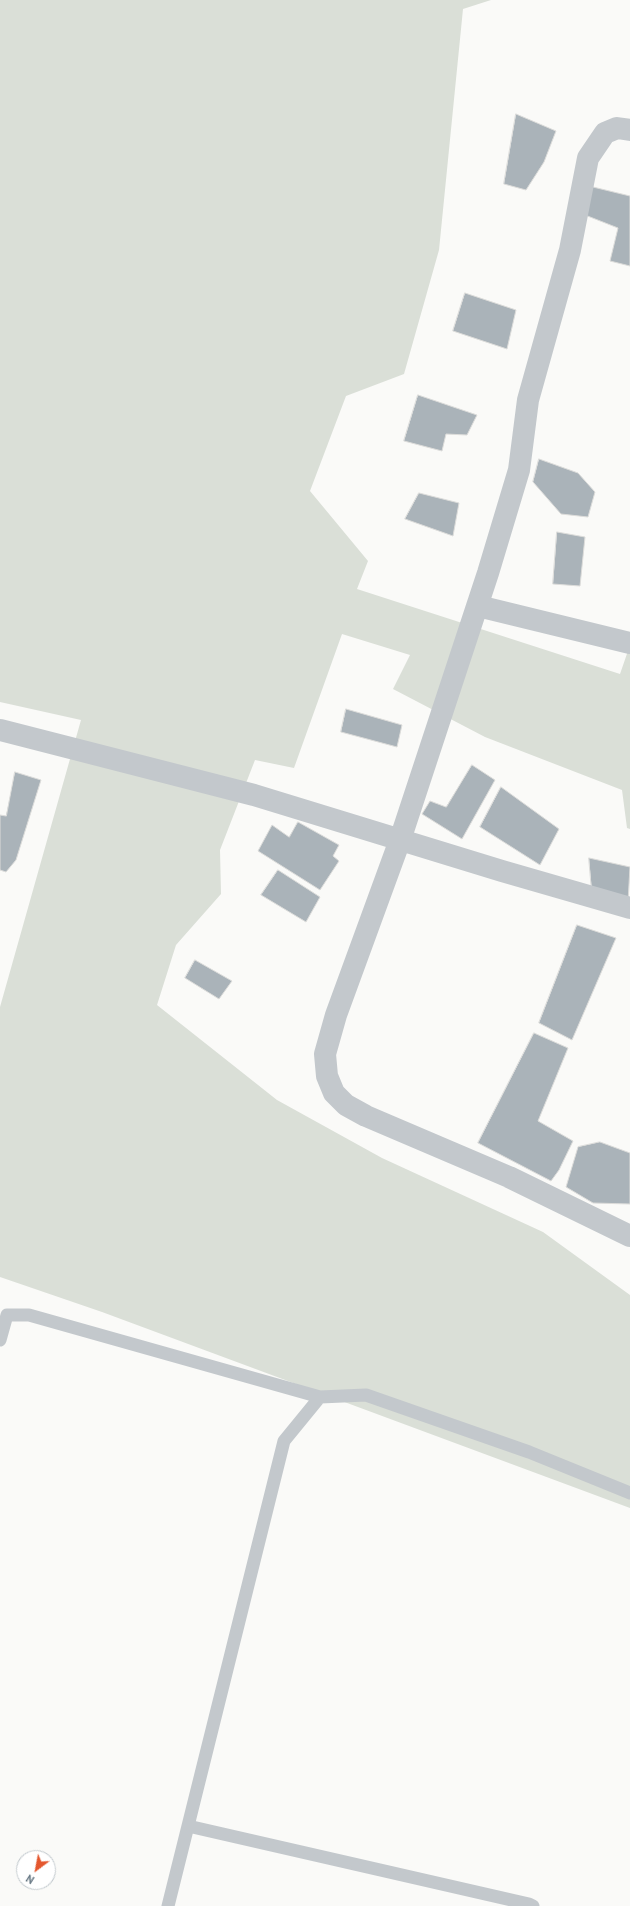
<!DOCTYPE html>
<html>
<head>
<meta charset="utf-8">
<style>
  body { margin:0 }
  #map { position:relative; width:630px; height:1906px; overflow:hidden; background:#fafaf8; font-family:"PT Sans",sans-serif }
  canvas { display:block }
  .north { position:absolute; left:16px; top:1850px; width:40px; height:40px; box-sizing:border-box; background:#fff; border:1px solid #c1c8cd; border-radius:50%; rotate:212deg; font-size:11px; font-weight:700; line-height:16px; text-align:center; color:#657683 }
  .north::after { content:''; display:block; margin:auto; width:14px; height:18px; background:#e4572e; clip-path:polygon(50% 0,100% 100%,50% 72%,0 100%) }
</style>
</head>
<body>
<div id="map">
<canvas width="630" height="1906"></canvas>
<div class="north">N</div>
</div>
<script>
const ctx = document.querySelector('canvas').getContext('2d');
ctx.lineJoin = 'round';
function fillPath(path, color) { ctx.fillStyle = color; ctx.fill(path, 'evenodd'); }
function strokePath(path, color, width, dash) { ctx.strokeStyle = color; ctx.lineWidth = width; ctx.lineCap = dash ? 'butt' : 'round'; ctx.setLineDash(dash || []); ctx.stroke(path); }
fillPath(new Path2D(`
  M0 0H491L463 9 439 250 404 374 346 396 310 491 368 561 357 589 620 674 630 645V829L627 828 622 790 485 737 393 689 410 655 342 634 294 768 255 760 220 850 221 894 176 945 157 1005 277 1100 382 1158 543 1232 630 1295V1508L102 1312 0 1277V1007L81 720 0 702Z`), '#dadfd7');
const building = new Path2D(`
  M516 114 556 131 544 162 526 190 504 184Z
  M593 187 630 196V266L610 261 618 228 585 215Z
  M465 293 516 310 507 349 453 331Z
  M418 395 477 415 467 435 446 434 442 451 404 441Z
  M539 459 578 473 595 492 588 517 561 514 533 482Z
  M419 493 459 503 453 536 405 519Z
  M557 532 585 537 580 586 553 584Z
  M346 709 402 725 397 747 341 732Z
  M472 765 495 780 462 839 422 814 430 801 446 807Z
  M15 772 41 780 16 860 6 872 0 870V815L6 816Z
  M501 787 559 829 540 865 480 827Z
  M298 822 339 845 333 856 339 861 320 890 258 851 272 825 289 837Z
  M589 858 630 867 628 902 592 892Z
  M278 870 320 897 306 922 261 895Z
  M577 925 616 938 572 1040 539 1023Z
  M195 960 232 981 219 999 185 978Z
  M534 1033 568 1048 538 1121 573 1141 559 1170 551 1181 478 1143Z
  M600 1142 630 1153V1204L593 1203 566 1187 578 1147Z`);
fillPath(building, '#aab3b9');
strokePath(building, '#dcdcda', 1);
strokePath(new Path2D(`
  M0 1340 7 1315H29L320 1397
  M188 1826 529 1904 533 1906
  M168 1906 284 1441 320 1397 366 1395 529 1452 630 1493`), '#c3c8cc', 13);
strokePath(new Path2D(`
  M630 130 617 128 605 133 588 158 570 250 528 400 519 470 488 573 400 840 336 1015 325 1054 327 1076 334 1093 346 1105 366 1116 509 1177 630 1236
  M478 606 630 643
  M0 730 254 795 502 871 630 908`), '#c3c8cc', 22);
</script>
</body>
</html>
